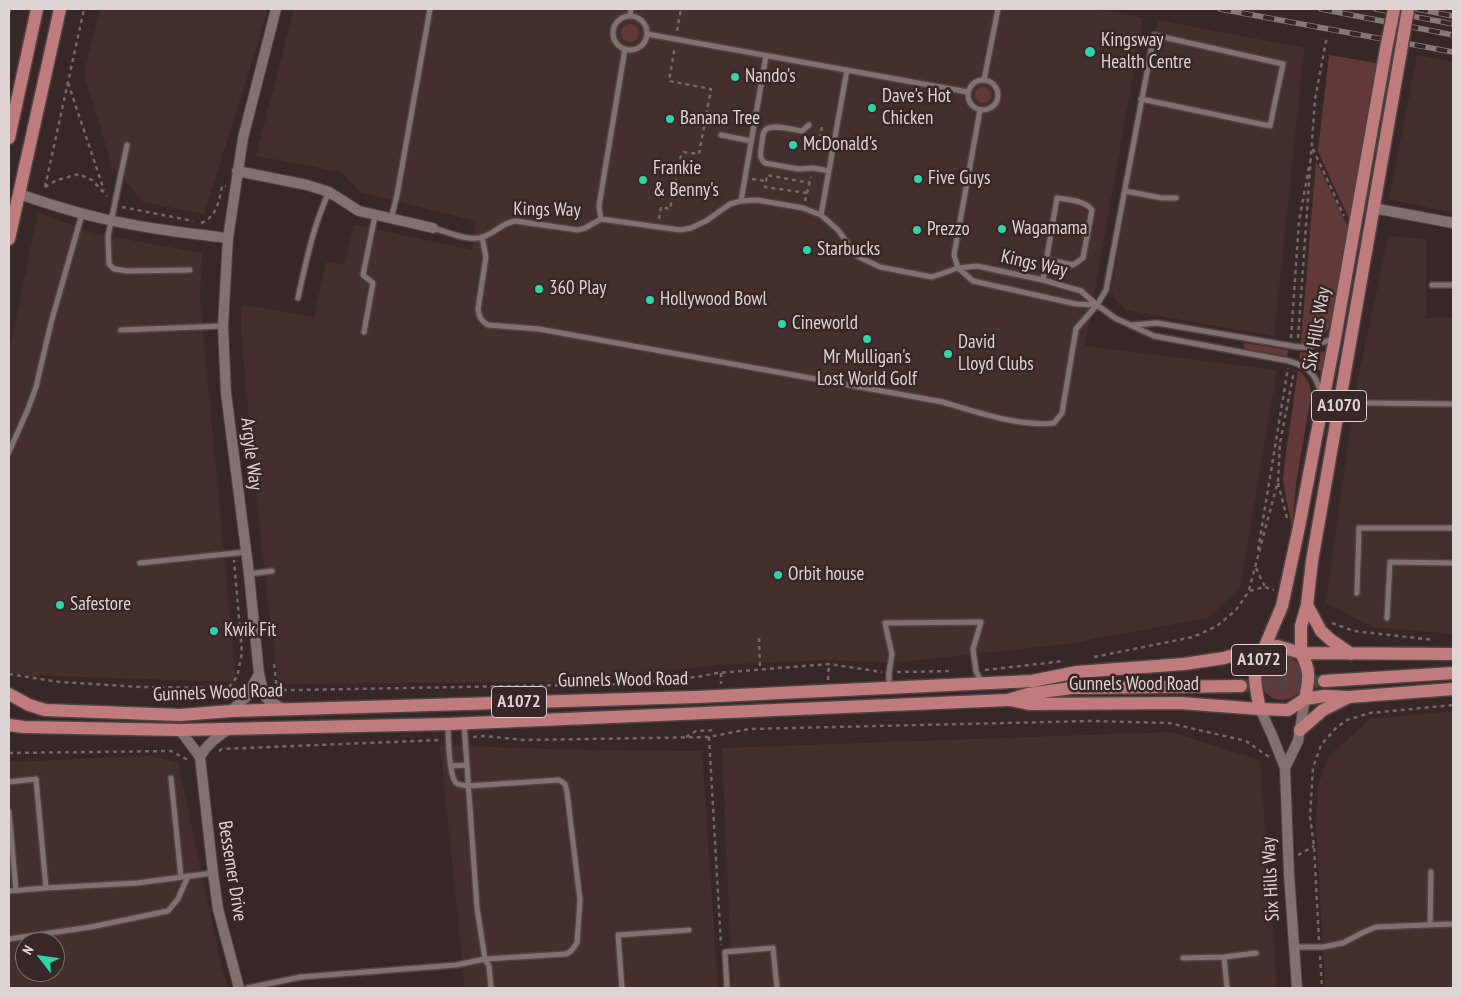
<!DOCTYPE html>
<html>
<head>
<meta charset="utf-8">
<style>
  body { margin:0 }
  #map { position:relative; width:1462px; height:997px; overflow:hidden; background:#372827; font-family:"PT Sans Narrow",sans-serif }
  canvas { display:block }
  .frame { position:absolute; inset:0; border:10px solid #ded4d3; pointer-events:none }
  .north { position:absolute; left:15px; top:932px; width:50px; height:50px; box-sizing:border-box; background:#372827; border:1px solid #7a6d6c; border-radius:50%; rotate:300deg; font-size:14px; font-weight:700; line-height:20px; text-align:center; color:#ded4d3 }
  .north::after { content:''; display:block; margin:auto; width:18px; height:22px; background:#2fd4aa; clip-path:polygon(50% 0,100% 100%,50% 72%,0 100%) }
</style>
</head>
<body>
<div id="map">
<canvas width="1462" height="997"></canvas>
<div class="frame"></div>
<div class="north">N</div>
</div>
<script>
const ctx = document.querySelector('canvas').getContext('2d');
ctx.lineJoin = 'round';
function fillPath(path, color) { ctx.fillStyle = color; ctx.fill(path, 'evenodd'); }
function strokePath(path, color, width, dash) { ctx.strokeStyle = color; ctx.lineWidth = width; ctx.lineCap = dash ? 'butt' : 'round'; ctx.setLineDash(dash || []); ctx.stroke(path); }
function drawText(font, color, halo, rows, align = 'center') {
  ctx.font = font + ' "PT Sans Narrow",sans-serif'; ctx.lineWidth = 5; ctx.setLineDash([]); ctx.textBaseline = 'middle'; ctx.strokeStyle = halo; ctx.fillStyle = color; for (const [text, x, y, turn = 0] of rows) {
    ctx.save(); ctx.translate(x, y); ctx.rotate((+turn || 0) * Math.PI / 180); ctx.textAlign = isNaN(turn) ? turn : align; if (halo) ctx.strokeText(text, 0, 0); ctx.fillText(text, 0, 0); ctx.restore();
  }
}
fillPath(new Path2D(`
  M100 9H267L264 23 204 214 143 202 112 166 84 74Z
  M294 9H1097L1143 18 1085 346 1277 370 1240 588 1208 618 1066 644 892 663 827 660 716 665 560 682 285 684 278 679 268 604 253 466 241 331V304L314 317 326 262 344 265 354 225 473 250 475 221 361 192 341 172 256 156Z
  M1158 20 1304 48 1274 336 1125 310 1115 298 1111 290Z
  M1417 55 1453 62V213L1389 199Z
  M38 213 97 234 202 253 200 300 236 682 19 675 9 672V352Z
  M1388 236 1426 239V318H1453V634L1372 627 1326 603 1355 394Z
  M1453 711V988H1325L1316 823 1318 785 1328 757 1370 719Z
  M1171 732 1260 760 1277 988H732L722 748Z
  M440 745 580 750 702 751 718 988H465Z
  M151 756 178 762 221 964 228 988H9V762ZM25 942H55V972H25Z`), '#452e2e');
fillPath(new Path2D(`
  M621 33a9 9 0 1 1 18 0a9 9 0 1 1-18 0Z
  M1329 55 1376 63 1349 219 1318 151Z
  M975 95a8 8 0 1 1 16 0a8 8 0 1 1-16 0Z
  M1316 161 1348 227 1330 326C1323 339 1315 342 1301 343Z
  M1245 343 1288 350 1287 356 1246 349 1243 346Z
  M1326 351 1322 373 1314 365 1299 359 1300 352 1313 353Z
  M1298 370C1307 377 1311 384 1311 396L1296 483 1292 528 1283 481 1285 460Z
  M1260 678a22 22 0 1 1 44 0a22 22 0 1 1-44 0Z`), '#613939');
strokePath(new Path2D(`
  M1241 686 1324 681`), '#504241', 12, [12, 6]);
const service = new Path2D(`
  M630 16 631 9
  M613 33a17 17 0 1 1 34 0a17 17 0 1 1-34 0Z
  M647 34 968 92
  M984 80 998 9
  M968 95a15 15 0 1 1 30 0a15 15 0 1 1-30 0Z
  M809 125 802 131C793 130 768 122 764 132 762 137 762 144 761 149 760 155 760 159 765 163L798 169 813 168 829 171
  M721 135 751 141
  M127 145 108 236 109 264 114 269 127 271 190 270
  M1125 191 1162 198H1176
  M741 201 766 56
  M821 215 847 70
  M391 219 397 195 430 9
  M601 219 599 206 625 49
  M433 228C448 232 468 242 483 237 495 233 502 223 515 221L578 230 585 228 601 219 680 230 691 228 706 221 730 204 741 201 757 200 803 208 821 215 838 230 857 256 880 267 932 277 958 268 977 266 1043 280 1081 291 1097 305 1115 318 1154 336 1289 361C1309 367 1315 373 1321 393
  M482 237 486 257 478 309C479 317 481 321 488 325L539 329 943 402C976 412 1020 427 1054 423L1062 413 1076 329 1097 305 1106 290 1154 35 1283 64 1270 126 1141 99
  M958 268 954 255 980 110
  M958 268 973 281 1076 304 1097 305
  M1043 280 1057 198C1068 200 1085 200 1092 210L1083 258 1073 265 1046 259
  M1432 285H1453
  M298 298C306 262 313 226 329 192
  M1132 325 1157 323 1298 347H1309L1333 339
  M121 330 223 326
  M364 332 373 283 363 275 375 216
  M1369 403 1453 404
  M9 452 28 409 36 387 51 323 82 214
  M140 563 246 552
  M249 574 272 571
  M1357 593 1359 528H1453
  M1387 618 1390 562 1453 563
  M889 687V673L892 654 885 623 981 622 973 649 976 671 982 684
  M464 723 477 908 485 959 489 966 491 988
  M451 766 467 765
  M171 778 181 877
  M9 782 36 779 46 888 9 891
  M9 812 16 890
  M46 888 137 883 213 873
  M1430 925 1431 872
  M9 939 91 927 168 911 178 899 188 876
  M1294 947H1323L1343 943 1362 933 1376 927 1453 924
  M1224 957 1227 988
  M1183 958 1224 957 1256 953
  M248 988 301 977 456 965 485 959 566 954 571 951 577 943 580 900 567 792 565 784 559 780 468 786C464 785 459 785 456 783 449 775 448 736 448 724
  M622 988 618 935 689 930
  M727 988 725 952 773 948 777 988`);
const minor = new Path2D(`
  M276 9 243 138 228 238 223 326 226 393 249 574 259 674 264 695 268 700 283 709
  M237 171 307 185 329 192 359 211 433 228
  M19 194C46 203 72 212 100 218 142 228 186 233 228 238
  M1373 208 1453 223
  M1260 709 1272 735 1285 768 1289 874 1297 988
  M231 711 247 696 259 674
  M180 730 200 757 213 873 218 909 239 988
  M200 757C207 744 217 737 229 729
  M1285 768 1298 741 1305 699`);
const primary = new Path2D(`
  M1401 51 1312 561 1307 605 1301 626V653L1453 654
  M9 138 37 9
  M9 239 60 9
  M1307 605 1321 631 1331 640 1351 654
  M1324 681 1453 673
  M9 694 29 705 45 710 180 715 231 711 696 697 1032 681 1077 672 1184 664 1224 658 1248 651H1263L1282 606 1299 527 1335 338 1386 49
  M1305 699C1309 679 1311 671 1301 653L1277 646 1263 651C1251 675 1255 683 1260 709L1288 710 1305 699 1324 696 1349 697 1453 689
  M1010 700 1029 704 1180 703 1260 709
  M9 725 24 727 180 730 448 724 1008 700 1028 694 1071 688 1241 686
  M1300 730 1323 710 1347 698`);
strokePath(service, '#504343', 8);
strokePath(minor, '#504343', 12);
strokePath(primary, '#504343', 15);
strokePath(new Path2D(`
  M9 14 10 9
  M677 31 681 9
  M68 83 104 190
  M822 127 820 135 826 137
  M1313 149 1344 216
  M752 179 766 181
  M45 187 57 180 79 174 92 180 107 196
  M45 187 84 9
  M807 193 765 187 767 175 810 183
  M805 201 811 177
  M122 207 193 221
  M659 219 661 207 670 209 681 155 684 152 699 154 711 89 669 81 675 46
  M201 223C217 217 219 201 222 186H226
  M1291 338 1299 221 1310 162
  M1298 338 1315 99 1327 36
  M1278 483 1287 518
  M1258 550 1288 368
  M1256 568 1265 587
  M1249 590 1278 481 1280 443 1294 371
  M1332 623 1354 631 1434 640
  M759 638 760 670
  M1094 657 1193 637 1217 626 1236 610 1249 591 1265 587 1274 590
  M274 664 277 690H298L622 684 697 677 717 673 829 664 882 672
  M985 670 1064 661
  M897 672 952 671
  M721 673V684
  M9 674 59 682 141 687 234 688
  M828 680 829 664
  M229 687 237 677 242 653 234 560
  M473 737 485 736 524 740 709 737 749 729 1091 721 1169 723 1246 741 1269 757
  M686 737 696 731 716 730
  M709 737 721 945
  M219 751 222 749 440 740
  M9 753 171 751 188 760
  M1298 855 1314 846
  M1319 940 1314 846 1310 817 1313 768 1321 745 1336 728 1347 720 1370 713 1453 705
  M1320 956 1322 988`), '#766867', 2.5, [4, 4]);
strokePath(service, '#837070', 5);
strokePath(minor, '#837070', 10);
strokePath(primary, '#c07c7d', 12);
const rail = new Path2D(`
  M1220 9 1453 52
  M1321 9 1453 35
  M1376 9 1453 24
  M1417 9 1453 16`);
strokePath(rail, '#867978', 5.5);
strokePath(rail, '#372827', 4, [11]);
const primaryBridge = new Path2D(`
  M1386 49 1394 9
  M1401 51 1408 9`);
strokePath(primaryBridge, '#504343', 15, []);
strokePath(primaryBridge, '#c07c7d', 12);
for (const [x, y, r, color] of [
  [1090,52,6,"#2fd4aa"],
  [735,77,5,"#2fd4aa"],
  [872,108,5,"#2fd4aa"],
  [670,119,5,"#2fd4aa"],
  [793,145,5,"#2fd4aa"],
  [918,179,5,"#2fd4aa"],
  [643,180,5,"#2fd4aa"],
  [1002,229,5,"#2fd4aa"],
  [917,230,5,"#2fd4aa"],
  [807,250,5,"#2fd4aa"],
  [539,289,5,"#2fd4aa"],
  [650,300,5,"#2fd4aa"],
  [782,324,5,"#2fd4aa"],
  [867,339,5,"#2fd4aa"],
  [948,354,5,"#2fd4aa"],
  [778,575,5,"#2fd4aa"],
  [60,605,5,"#2fd4aa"],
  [214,631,5,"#2fd4aa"]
]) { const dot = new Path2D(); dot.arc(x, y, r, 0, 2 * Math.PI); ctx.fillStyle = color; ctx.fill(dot); strokePath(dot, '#372827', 2); }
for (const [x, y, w] of [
  [1339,406,55],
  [1259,660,55],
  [519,702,55]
]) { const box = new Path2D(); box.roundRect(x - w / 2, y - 15.5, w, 31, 4); ctx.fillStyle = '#372827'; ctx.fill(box); strokePath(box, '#ded4d3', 1); }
drawText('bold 18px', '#ded4d3', null, [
  ["A1070",1339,406],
  ["A1072",1259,660],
  ["A1072",519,702]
]);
drawText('19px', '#ded4d3', '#372827', [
  ["Kingsway",1101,41],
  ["Health Centre",1101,63],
  ["Nando's",745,77],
  ["Dave's Hot",882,97],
  ["Chicken",882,119],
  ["Banana Tree",680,119],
  ["McDonald's",803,145],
  ["Frankie",653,169],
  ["& Benny's",653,191],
  ["Five Guys",928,179],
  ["Wagamama",1012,229],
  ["Prezzo",927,230],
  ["Starbucks",817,250],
  ["360 Play",549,289],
  ["Hollywood Bowl",660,300],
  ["Cineworld",792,324],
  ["David",958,343],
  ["Lloyd Clubs",958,365],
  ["Mr Mulligan's",867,358,"center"],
  ["Lost World Golf",867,380,"center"],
  ["Orbit house",788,575],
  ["Safestore",70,605],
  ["Kwik Fit",224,631]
], 'left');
drawText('19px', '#ded4d3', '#372827', [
  ["Kings Way",547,210,1],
  ["Kings Way",1034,264,13],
  ["Six Hills Way",1317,329,-80],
  ["Argyle Way",251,454,83],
  ["Gunnels Wood Road",623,680,-1],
  ["Gunnels Wood Road",1134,685],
  ["Gunnels Wood Road",218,693,-2],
  ["Bessemer Drive",232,871,81],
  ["Six Hills Way",1271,879,-93]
]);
</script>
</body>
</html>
